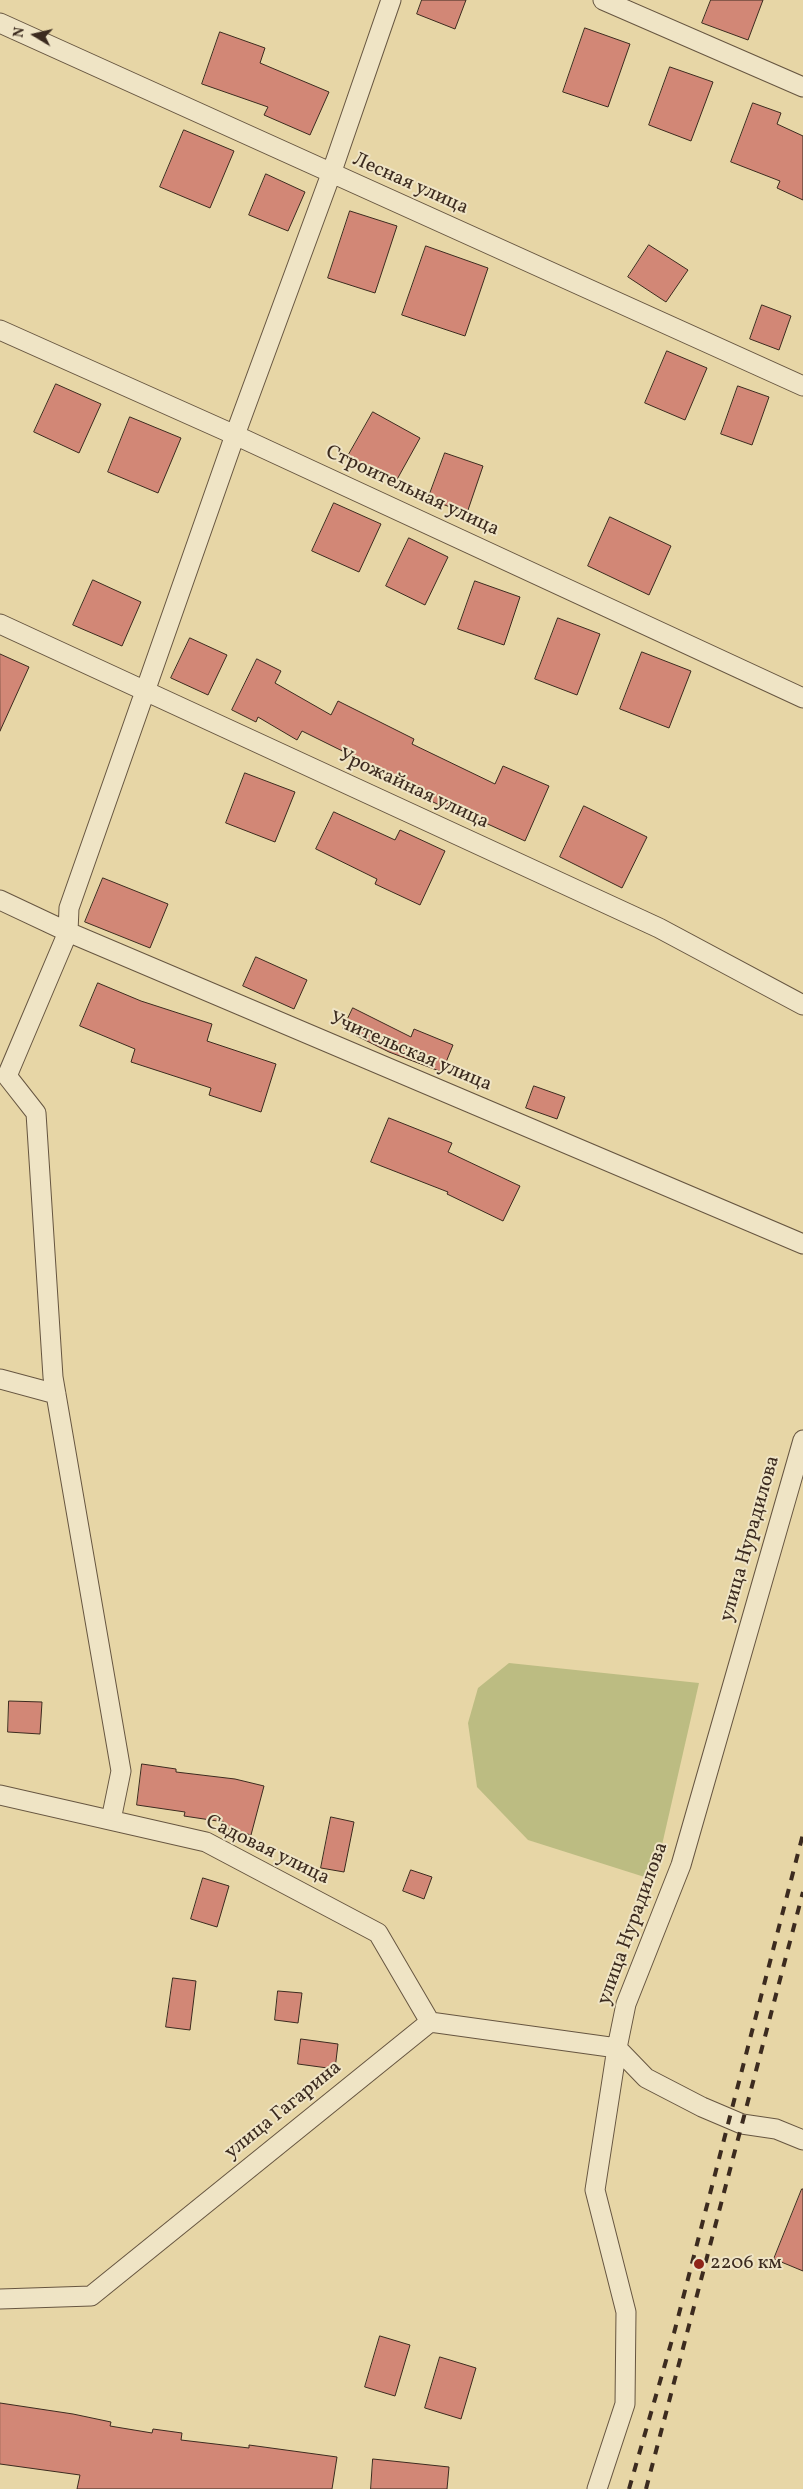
<!DOCTYPE html>
<html>
<head>
<meta charset="utf-8">
<style>
  body { margin:0 }
  #map { position:relative; width:803px; height:2489px; overflow:hidden; background:#e7d6a6; font-family:Vollkorn,serif }
  canvas { display:block }
  .north { position:absolute; left:10px; top:10px; width:50px; height:50px; -webkit-text-stroke:4px #efe4c5; paint-order:stroke; rotate:279deg; font-size:14px; font-weight:700; line-height:20px; text-align:center; color:#3c2b1f }
  .north::after { content:''; display:block; margin:auto; width:18px; height:22px; background:#3c2b1f; clip-path:polygon(50% 0,100% 100%,50% 72%,0 100%) }
</style>
</head>
<body>
<div id="map">
<canvas width="803" height="2489"></canvas>
<div class="north">N</div>
</div>
<script>
const ctx = document.querySelector('canvas').getContext('2d');
ctx.lineJoin = 'round';
function fillPath(path, color) { ctx.fillStyle = color; ctx.fill(path, 'evenodd'); }
function strokePath(path, color, width, dash) { ctx.strokeStyle = color; ctx.lineWidth = width; ctx.lineCap = dash ? 'butt' : 'round'; ctx.setLineDash(dash || []); ctx.stroke(path); }
function drawText(font, color, halo, rows, align = 'center') {
  ctx.font = font + ' Vollkorn,serif'; ctx.lineWidth = 4; ctx.setLineDash([]); ctx.textBaseline = 'middle'; ctx.strokeStyle = halo; ctx.fillStyle = color; for (const [text, x, y, turn = 0] of rows) {
    ctx.save(); ctx.translate(x, y); ctx.rotate((+turn || 0) * Math.PI / 180); ctx.textAlign = isNaN(turn) ? turn : align; if (halo) ctx.strokeText(text, 0, 0); ctx.fillText(text, 0, 0); ctx.restore();
  }
}
fillPath(new Path2D(`
  M509 1663 699 1683 654 1880 528 1840 477 1787 468 1723 478 1688Z`), '#bcbc82');
const building = new Path2D(`
  M422 0H466L455 29 417 14Z
  M711 0H763L748 40 702 23Z
  M585 28 630 44 608 107 563 92Z
  M220 32 265 48 260 63 329 92 310 135 264 115 268 107 202 84Z
  M670 67 713 82 691 141 649 125Z
  M753 103 781 113 777 124 803 136V200L777 188 780 181 731 162Z
  M184 130 234 151 210 208 160 187Z
  M266 174 305 192 288 231 249 215Z
  M350 211 397 226 375 293 328 278Z
  M649 245 688 270 666 302 628 277Z
  M426 246 488 268 465 336 402 315Z
  M762 305 791 316 779 350 750 339Z
  M667 351 707 368 685 420 645 403Z
  M56 384 101 404 79 453 34 432Z
  M738 386 769 397 752 445 721 434Z
  M373 412 420 438 395 483 348 456Z
  M130 417 181 438 158 493 108 472Z
  M445 453 483 466 467 513 428 499Z
  M334 503 381 524 359 572 312 551Z
  M610 517 671 546 649 595 588 566Z
  M409 538 448 557 425 605 386 586Z
  M93 580 141 602 122 646 73 625Z
  M475 581 520 597 504 645 458 629Z
  M558 618 600 634 577 695 535 679Z
  M190 638 227 655 208 695 171 678Z
  M642 652 691 671 669 728 620 709Z
  M0 654 29 667 0 731Z
  M257 659 281 671 275 683 331 715 338 701 414 739 412 744 495 784 503 766 549 786 525 841 457 810 456 813 408 790 411 785 302 731 297 740 258 717 256 722 232 710Z
  M245 773 295 792 275 842 226 823Z
  M584 806 647 837 622 888 560 857Z
  M334 812 395 840 400 830 445 851 420 905 375 884 377 879 316 849Z
  M103 878 168 904 150 948 85 922Z
  M256 957 307 980 294 1009 243 986Z
  M98 983 141 1001 212 1024 207 1041 276 1064 261 1112 209 1095 211 1088 131 1062 135 1049 80 1026Z
  M353 1008 411 1037 414 1029 453 1045 442 1072 389 1052 343 1029Z
  M534 1086 565 1097 557 1119 526 1108Z
  M389 1118 452 1143 448 1152 520 1186 503 1221 447 1194 448 1192 371 1162Z
  M9 1701 42 1702 40 1734 8 1732Z
  M142 1764 176 1769V1772L235 1779 264 1786 251 1835 222 1827 224 1822 184 1816 185 1812 137 1805Z
  M331 1817 354 1822 344 1872 321 1868Z
  M411 1870 432 1877 424 1899 403 1891Z
  M203 1878 229 1886 217 1927 191 1919Z
  M173 1978 196 1981 190 2030 166 2027Z
  M278 1991 302 1993 298 2023 275 2020Z
  M301 2039 338 2044 335 2069 298 2064Z
  M802 2189H803V2271L774 2259Z
  M380 2336 410 2345 395 2396 365 2387Z
  M440 2357 476 2368 461 2419 425 2408Z
  M0 2403 73 2414 111 2422 110 2426 152 2433 153 2429 182 2433 181 2440 249 2448V2445L337 2457 332 2489H77L80 2475 0 2464Z
  M373 2459 449 2467 447 2489H371Z`);
fillPath(building, '#d28776');
strokePath(building, '#3c2b1f', 1);
const minor = new Path2D(`
  M603 0 803 87
  M0 23 803 386
  M0 330 235 435 803 698
  M0 624 659 928 803 1005
  M0 900 68 932 803 1244
  M0 1379 56 1394
  M0 1795 206 1842 378 1933 430 2022
  M111 1820 121 1771 53 1377 36 1113 7 1076 68 932 69 908 235 435 331 174 391 0
  M0 2299 91 2296 430 2022 617 2048 646 2078 702 2107 742 2124 776 2129 803 2140
  M597 2489 625 2404 626 2312 595 2190 617 2048 626 2004 681 1865 803 1440`);
strokePath(minor, '#675641', 21);
strokePath(minor, '#efe4c5', 19);
strokePath(new Path2D(`
  M629 2489 674 2333 803 1834
  M646 2489 803 1892`), '#3c2b1f', 4, [9, 9]);
for (const [x, y, r, color] of [
  [699,2264,6,"#8f2418"]
]) { const dot = new Path2D(); dot.arc(x, y, r, 0, 2 * Math.PI); ctx.fillStyle = color; ctx.fill(dot); strokePath(dot, '#efe4c5', 2); }
drawText('20px', '#3c2b1f', '#efe4c5', [
  ["Лесная улица",410,185,24],
  ["Строительная улица",412,492,25],
  ["Урожайная улица",413,790,25],
  ["Учительская улица",410,1053,23],
  ["улица Нурадилова",751,1539,-74],
  ["Садовая улица",267,1851,26],
  ["улица Нурадилова",634,1924,-70],
  ["улица Гагарина",284,2111,-39]
]);
drawText('20px', '#3c2b1f', '#efe4c5', [
  ["2206 км",710,2264]
], 'left');
</script>
</body>
</html>
